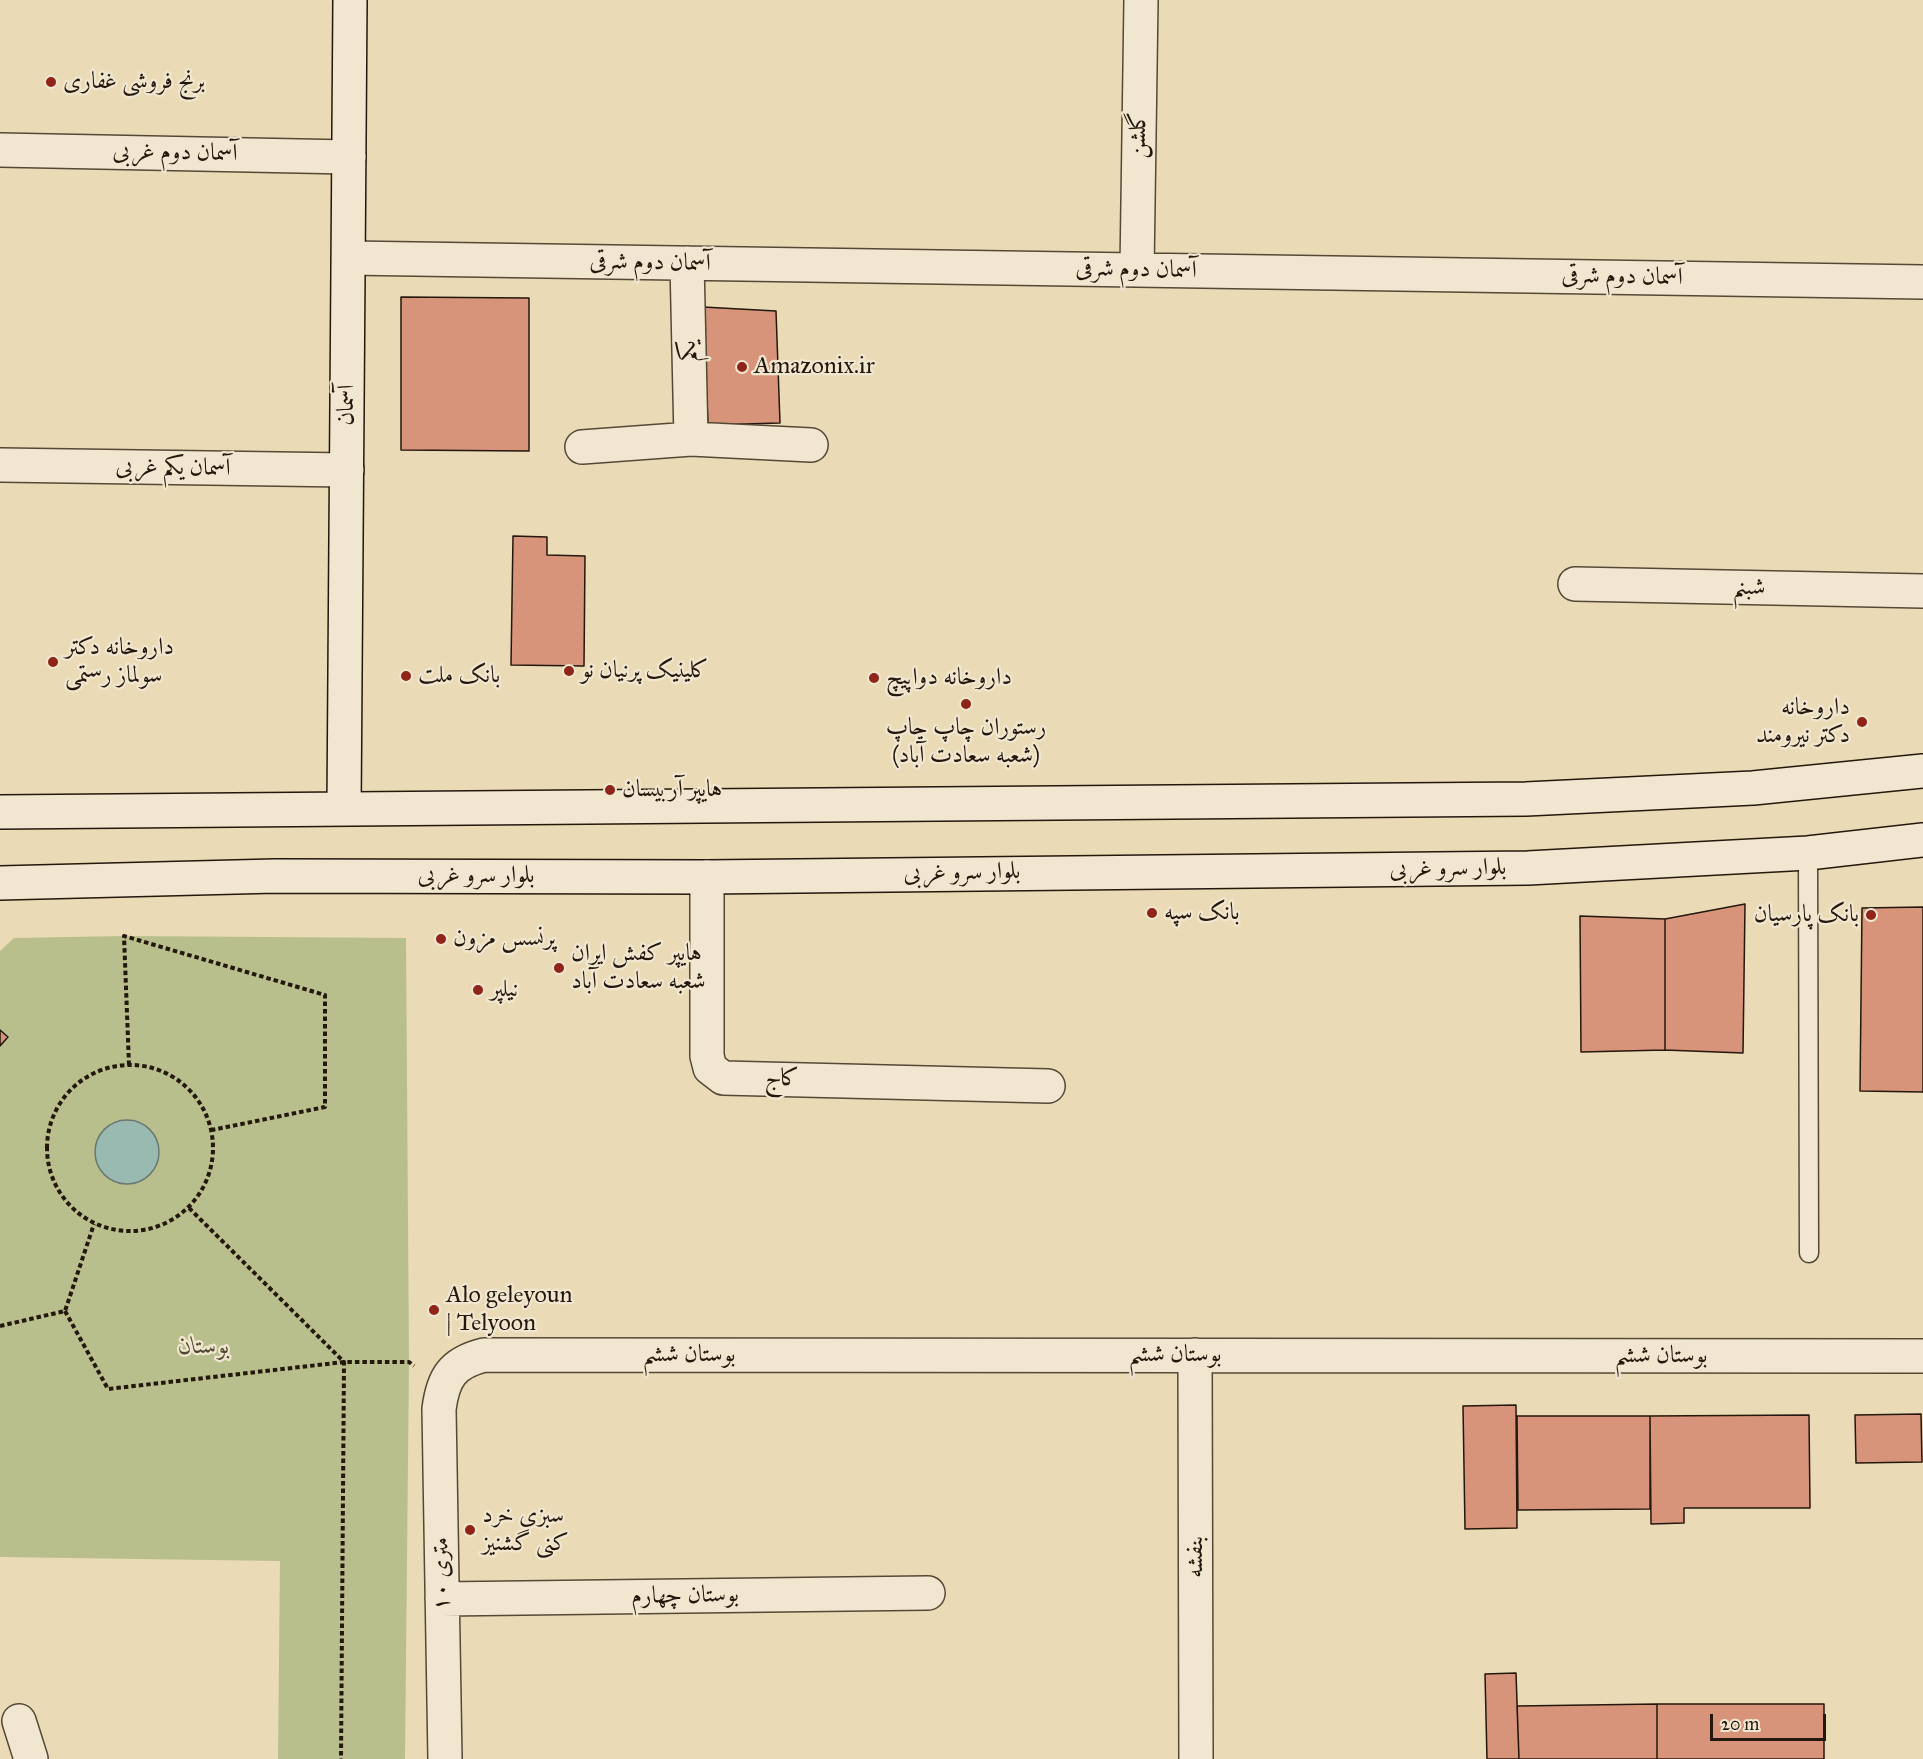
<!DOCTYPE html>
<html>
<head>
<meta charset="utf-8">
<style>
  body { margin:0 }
  #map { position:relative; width:1923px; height:1759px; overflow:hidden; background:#eadab6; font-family:"IM FELL Great Primer",serif }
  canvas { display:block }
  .scale { position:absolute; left:1710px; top:1714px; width:116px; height:27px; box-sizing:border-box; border:3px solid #24170b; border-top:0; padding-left:8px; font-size:18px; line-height:21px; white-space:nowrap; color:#24170b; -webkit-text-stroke:4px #f1e7d0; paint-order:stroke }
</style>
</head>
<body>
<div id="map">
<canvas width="1923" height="1759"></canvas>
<div class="scale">20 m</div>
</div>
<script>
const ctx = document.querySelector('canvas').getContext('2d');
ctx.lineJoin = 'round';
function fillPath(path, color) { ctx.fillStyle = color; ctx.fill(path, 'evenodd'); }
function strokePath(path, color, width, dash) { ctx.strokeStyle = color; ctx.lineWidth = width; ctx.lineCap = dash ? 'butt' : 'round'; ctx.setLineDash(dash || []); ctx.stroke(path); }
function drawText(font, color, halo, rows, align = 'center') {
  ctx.font = font + ' "IM FELL Great Primer",Amiri,serif'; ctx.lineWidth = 4.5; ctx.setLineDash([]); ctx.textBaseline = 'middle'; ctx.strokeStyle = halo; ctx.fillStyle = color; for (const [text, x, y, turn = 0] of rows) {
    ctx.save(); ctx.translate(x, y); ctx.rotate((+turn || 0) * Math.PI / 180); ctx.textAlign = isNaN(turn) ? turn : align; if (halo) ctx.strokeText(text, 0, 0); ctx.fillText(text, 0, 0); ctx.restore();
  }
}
fillPath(new Path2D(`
  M124 936 406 938 409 1362 405 1759H278L280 1561 0 1557V951L14 938Z`), '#b9bf8c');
const water = new Path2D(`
  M95 1152a32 32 0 1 1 64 0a32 32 0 1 1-64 0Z`);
fillPath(water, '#98bab1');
strokePath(water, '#6a796f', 1.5);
const building = new Path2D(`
  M401 297 529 298V451L401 450Z
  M703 307 776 311 780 423 708 425Z
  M513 536 547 537V555L585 556 584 666 511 665Z
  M1745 904 1743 1053 1665 1050V919Z
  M1923 907V1092L1860 1091 1862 908Z
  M1580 916 1665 919V1050L1581 1052Z
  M0 1030 8 1037 0 1046Z
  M1516 1405 1517 1528 1465 1529 1463 1406Z
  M1921 1414 1922 1462 1856 1463 1855 1415Z
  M1809 1415 1810 1508H1684V1523L1651 1524 1650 1416Z
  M1517 1416H1650V1509L1518 1510Z
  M1516 1673 1519 1759H1487L1485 1674Z
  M1657 1704V1759H1519L1517 1706Z
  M1657 1704H1824V1759H1657Z`);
fillPath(building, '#d7947a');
strokePath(building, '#24170b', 1.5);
const lane = new Path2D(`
  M1808 853 1809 1253`);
const street = new Path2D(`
  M0 150 349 157
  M349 258 1923 282
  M687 263 691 439
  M1137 270 1141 0
  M582 447 691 439 811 445
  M0 465 347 470
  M1575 584 1923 591
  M707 877V1056L710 1068 723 1078 1048 1086
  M1195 1355 1196 1759
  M442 1599 928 1593
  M19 1721 31 1759
  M445 1759 439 1409C443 1378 452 1363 484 1355L1923 1356`);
const secondary = new Path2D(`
  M344 809 350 0
  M0 812 1526 799 1753 788 1923 771
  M0 883 275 876 707 877 1528 868 1808 853 1923 840`);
strokePath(lane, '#564836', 21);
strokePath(street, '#564836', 36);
strokePath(secondary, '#24170b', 36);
strokePath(new Path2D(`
  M129 1065 124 936 325 995V1107L212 1130
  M47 1148a83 83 0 1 1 166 0a83 83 0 1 1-166 0Z
  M189 1208 344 1362 341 1759
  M65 1311 108 1389 344 1362H409L414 1366
  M0 1326 65 1311 94 1224`), '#24170b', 4, [4.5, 3]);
strokePath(lane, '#f1e7d0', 18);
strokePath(street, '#f1e7d0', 33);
strokePath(secondary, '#f1e7d0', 33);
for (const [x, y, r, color] of [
  [51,82,6,"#8f2418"],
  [742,367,6,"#8f2418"],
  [53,662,6,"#8f2418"],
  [569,671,6,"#8f2418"],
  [406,676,6,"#8f2418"],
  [874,678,6,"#8f2418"],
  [966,704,6,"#8f2418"],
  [1862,722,6,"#8f2418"],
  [610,790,6,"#8f2418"],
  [1152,913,6,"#8f2418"],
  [1871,915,6,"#8f2418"],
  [441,939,6,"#8f2418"],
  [559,968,6,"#8f2418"],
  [478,990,6,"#8f2418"],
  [434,1310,6,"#8f2418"],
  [470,1530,6,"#8f2418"]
]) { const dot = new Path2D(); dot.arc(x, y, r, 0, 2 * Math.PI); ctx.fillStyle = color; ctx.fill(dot); strokePath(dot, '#f1e7d0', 2); }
drawText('24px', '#24170b', '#f1e7d0', [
  ["برنج فروشی غفاری",63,82],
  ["Amazonix.ir",754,367],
  ["داروخانه دکتر",65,648],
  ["سولماز رستمی",65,676],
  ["کلینیک پرنیان نو",581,671],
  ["بانک ملت",418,676],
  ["داروخانه دواپیچ",886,678],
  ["داروخانه",1850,708,"right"],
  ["دکتر نیرومند",1850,736,"right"],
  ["رستوران چاپ چاپ",966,728,"center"],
  ["(شعبه سعادت آباد)",966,756,"center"],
  ["هایپر آربیسان",622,790],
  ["بانک سپه",1164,913],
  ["بانک پارسیان",1859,915,"right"],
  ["پرنسس مزون",453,939],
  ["هایپر کفش ایران",571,954],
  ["شعبه سعادت آباد",571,982],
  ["نیلپر",490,990],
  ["Alo geleyoun",446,1296],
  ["| Telyoon",446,1324],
  ["سبزی خرد",482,1516],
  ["کنی گشنیز",482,1544]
], 'left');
drawText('24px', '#24170b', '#f1e7d0', [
  ["گلشن",1139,135,-89],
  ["آسمان دوم غربی",175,153,1],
  ["آسمان دوم شرقی",650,263,1],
  ["آسمان دوم شرقی",1136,270,1],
  ["آسمان دوم شرقی",1622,277,1],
  ["یکم",689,351,-91],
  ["آسمان",347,405,-89],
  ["آسمان یکم غربی",173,468,1],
  ["شبنم",1749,588,1],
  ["بلوار سرو غربی",1448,869,-1],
  ["بلوار سرو غربی",962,873,-1],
  ["بلوار سرو غربی",476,876],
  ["کاج",782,1079,1],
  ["بوستان ششم",689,1355],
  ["بوستان ششم",1175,1355],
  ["بوستان ششم",1661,1356],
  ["بنفشه",1196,1557,-90],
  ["۱۰ متری",442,1574,-91],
  ["بوستان چهارم",685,1596,-1]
]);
drawText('italic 24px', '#514932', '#f1e7d0', [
  ["بوستان",204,1347]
]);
</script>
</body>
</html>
